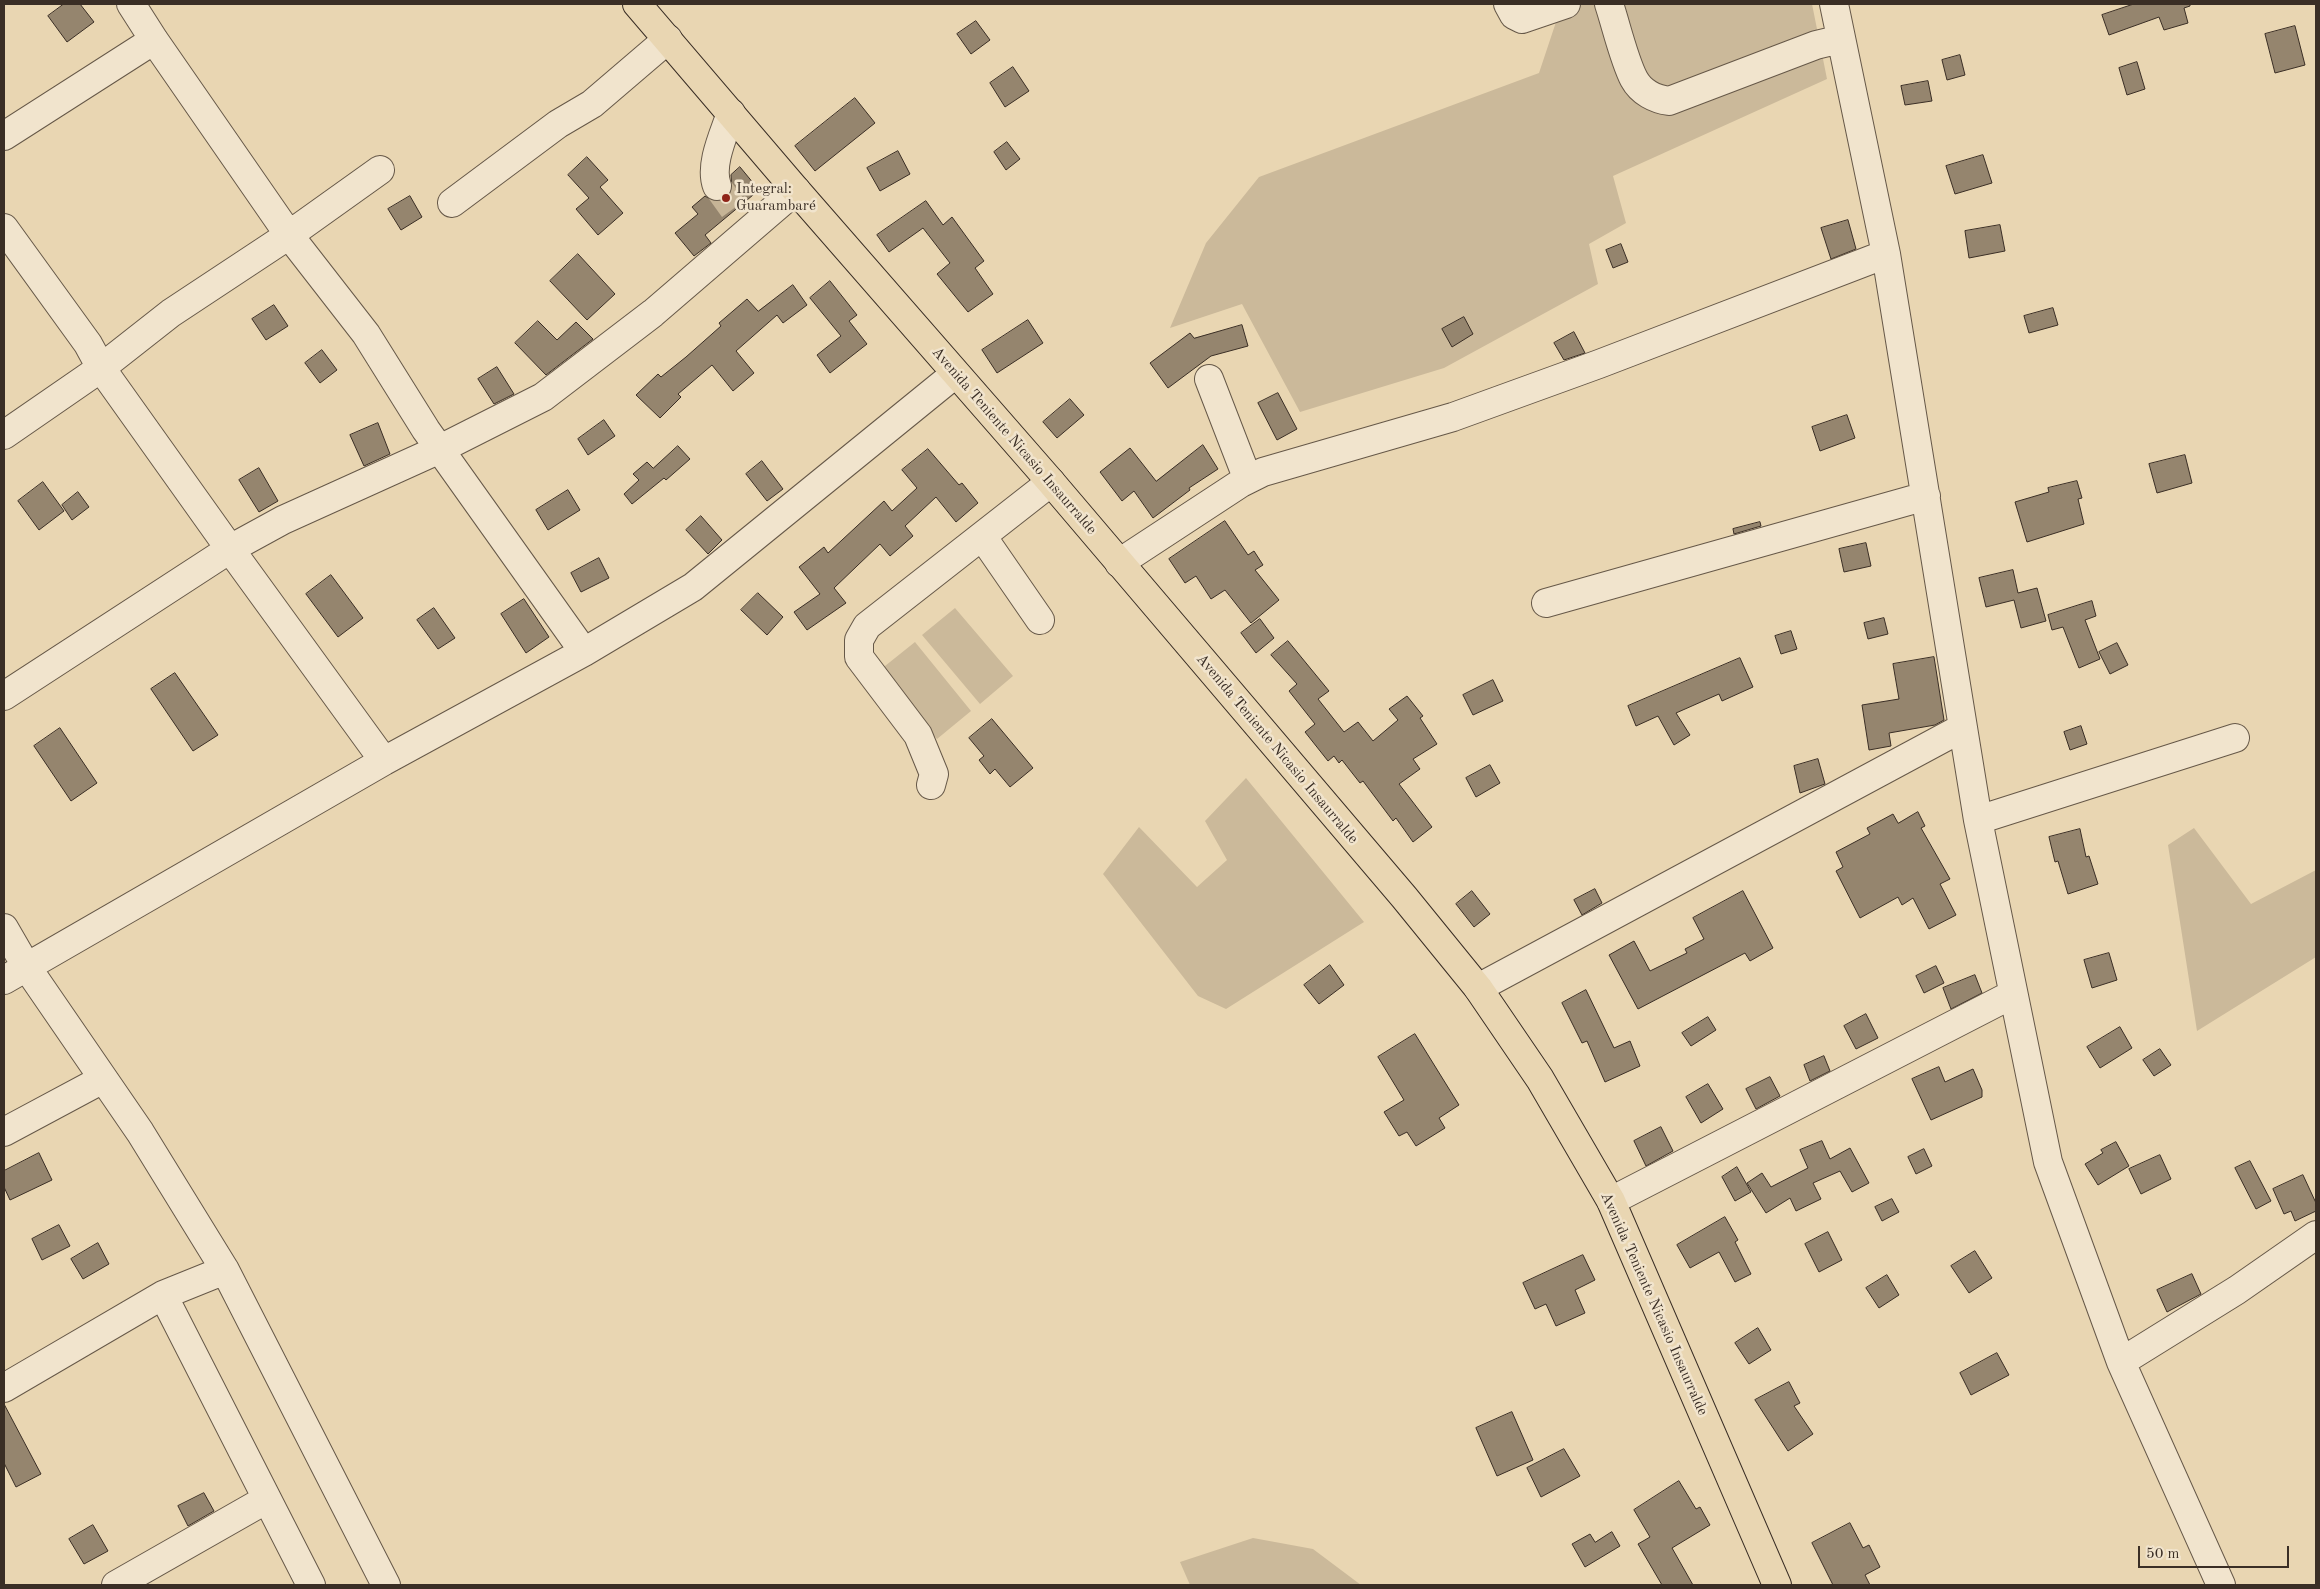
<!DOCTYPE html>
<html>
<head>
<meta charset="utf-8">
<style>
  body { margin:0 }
  #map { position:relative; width:2320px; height:1589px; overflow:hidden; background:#e9d6b2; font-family:"Old Standard TT",serif }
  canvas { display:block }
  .frame { position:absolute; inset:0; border:5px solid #3a2e25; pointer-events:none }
  .scale { position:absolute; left:2138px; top:1546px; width:151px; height:22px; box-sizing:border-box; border:2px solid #3a2e25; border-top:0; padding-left:6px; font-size:15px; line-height:18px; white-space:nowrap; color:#3a2e25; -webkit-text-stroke:4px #f1e4cd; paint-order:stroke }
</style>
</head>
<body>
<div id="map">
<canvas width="2320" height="1589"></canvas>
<div class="frame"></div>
<div class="scale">50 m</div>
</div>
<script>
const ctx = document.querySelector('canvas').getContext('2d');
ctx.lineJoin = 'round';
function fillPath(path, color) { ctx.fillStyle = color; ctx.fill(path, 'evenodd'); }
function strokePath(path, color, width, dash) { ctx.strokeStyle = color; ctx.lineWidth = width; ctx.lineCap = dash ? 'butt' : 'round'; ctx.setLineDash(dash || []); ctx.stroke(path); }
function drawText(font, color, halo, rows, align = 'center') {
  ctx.font = font + ' "Old Standard TT",serif'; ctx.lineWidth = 5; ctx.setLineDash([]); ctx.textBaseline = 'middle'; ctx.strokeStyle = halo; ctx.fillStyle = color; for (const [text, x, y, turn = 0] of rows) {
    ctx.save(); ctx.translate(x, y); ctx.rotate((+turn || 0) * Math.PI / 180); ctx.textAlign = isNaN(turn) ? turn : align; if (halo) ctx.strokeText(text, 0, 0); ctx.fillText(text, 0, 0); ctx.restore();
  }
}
fillPath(new Path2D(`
  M1562 4H1812L1827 79 1613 176 1626 223 1589 244 1598 284 1444 368 1300 412 1242 304 1170 328 1206 243 1259 177 1539 73Z
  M955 608 1013 676 980 704 922 635Z
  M915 642 971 711 937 739 880 670Z
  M1246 778 1364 922 1226 1009 1198 996 1103 874 1139 827 1197 887 1227 860 1205 821Z
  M2194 828 2251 904 2316 870V957L2197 1031 2168 845Z
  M1253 1538 1313 1549 1361 1585H1190L1180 1562Z`), '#cbb99a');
const building = new Path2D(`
  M64 4H80L94 22 67 42 48 16Z
  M2134 4H2190V6L2184 8 2188 23 2164 30 2159 17 2109 35 2102 15Z
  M976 21 990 40 971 54 957 34Z
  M2295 26 2305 65 2275 73 2265 34Z
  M1960 55 1965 75 1947 80 1942 60Z
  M2137 62 2145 89 2127 95 2119 68Z
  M1013 67 1029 91 1005 107 990 83Z
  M1928 81 1932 101 1905 105 1901 86Z
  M855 98 875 123 815 171 795 146Z
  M1007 142 1020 159 1006 170 994 152Z
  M898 151 910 174 880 191 867 168Z
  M1983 155 1992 183 1955 194 1946 166Z
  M587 157 608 180 600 187 623 213 598 235 576 209 589 198 568 175Z
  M740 167 759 190 705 235 711 243 694 256 675 233 698 214 692 207 705 196 713 201H721L728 197 732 190 731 175Z
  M410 196 422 217 401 230 388 209Z
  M926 201 943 225 952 217 984 261 975 268 993 294 968 312 937 274 950 263 923 228 889 252 877 235Z
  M1848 220 1856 249 1831 259 1821 228Z
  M2000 225 2005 251 1969 258 1965 231Z
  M1621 244 1628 262 1613 268 1606 250Z
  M578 254 615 294 587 320 550 281Z
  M830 281 857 315 849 321 867 344 830 373 817 355 841 336 810 298Z
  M793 285 807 305 783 323 777 315 736 351 754 373 733 391 712 365 678 394 681 397 660 418 636 395 658 374 661 377 686 357 721 326 719 323 747 299 758 311Z
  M274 305 288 326 266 340 252 319Z
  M2053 308 2058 325 2029 333 2024 316Z
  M1464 317 1473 334 1452 347 1442 329Z
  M1028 320 1043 343 997 373 982 350Z
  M538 321 557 340 576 322 593 339 546 375 515 343Z
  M1242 325 1248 346 1211 356 1168 388 1150 363 1190 333 1194 338Z
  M1574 332 1585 353 1564 360 1554 343Z
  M322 350 337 370 320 383 305 363Z
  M497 367 514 394 494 404 478 379Z
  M1278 393 1297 429 1277 440 1258 403Z
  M1070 399 1084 415 1057 438 1043 422Z
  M1847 415 1855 438 1820 451 1812 427Z
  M604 420 615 436 588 455 578 439Z
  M378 423 390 454 364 466 350 435Z
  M1203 445 1218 469 1189 488 1190 490 1153 518 1134 491 1122 501 1100 472 1130 448 1156 481Z
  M678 446 690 459 666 480 664 478 632 504 624 494 639 480 633 474 647 462 653 468Z
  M928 449 959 485 962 483 978 503 956 522 936 497 905 526 913 536 890 556 880 544 834 588 846 603 807 630 794 612 820 594 799 567 824 547 828 553 884 501 892 511 917 488 902 470Z
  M2185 455 2192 483 2157 493 2149 464Z
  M762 461 783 489 767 501 746 474Z
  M259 468 278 501 259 512 239 480Z
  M2077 481 2082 498 2078 499 2084 524 2027 542 2015 502 2049 492 2048 488Z
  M43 482 64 511 39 530 18 501Z
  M568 490 580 510 548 530 536 510Z
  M78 492 89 507 72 520 62 505Z
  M701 516 722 540 708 554 686 530Z
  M1225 521 1248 555 1254 551 1263 565 1255 570 1279 600 1251 623 1225 590 1211 599 1196 576 1185 583 1169 559Z
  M1760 522 1761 526 1734 534 1733 529Z
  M1866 543 1871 566 1844 572 1839 549Z
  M599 558 609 578 581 592 571 573Z
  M2013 570 2018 593 2037 588 2046 621 2021 628 2014 600 1986 607 1979 578Z
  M331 575 363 618 338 637 306 594Z
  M758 593 783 617 767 635 741 610Z
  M524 599 549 637 526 653 501 614Z
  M2092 601 2096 616 2085 620 2100 659 2079 668 2063 627 2052 630 2048 615Z
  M434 608 455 638 438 649 417 620Z
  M1884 618 1888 634 1868 639 1864 623Z
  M1260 619 1274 638 1256 653 1241 633Z
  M1791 631 1797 649 1781 654 1775 636Z
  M1288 641 1329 691 1318 699 1344 732 1358 722 1373 741 1398 720 1389 709 1407 696 1423 716 1420 718 1437 744 1413 759 1420 769 1399 784 1432 827 1413 842 1396 818 1393 821 1363 781 1360 783 1342 760 1339 763 1334 756 1328 761 1305 732 1315 724 1289 691 1297 684 1271 655Z
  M2117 643 2128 665 2110 674 2099 652Z
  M1934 657 1944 720 1935 725 1889 733 1891 746 1869 750 1862 705 1899 699 1893 664Z
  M1740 658 1753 687 1722 701 1719 694 1676 713 1690 735 1674 745 1658 716 1636 726 1628 706Z
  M175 673 218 735 193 751 151 689Z
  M1493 680 1503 701 1473 715 1463 695Z
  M992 719 1033 768 1010 787 995 769 990 774 979 760 984 756 969 738Z
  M2081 726 2087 744 2070 750 2064 732Z
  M60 728 97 783 71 801 34 746Z
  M1818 759 1825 784 1800 793 1794 766Z
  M1490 765 1500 783 1476 797 1466 778Z
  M1918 812 1925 826 1921 828 1950 879 1940 884 1956 915 1929 929 1913 898 1902 905 1898 897 1860 918 1836 871 1843 867 1836 852 1870 834 1867 828 1893 814 1898 823Z
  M2080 829 2086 857 2089 856 2098 884 2068 894 2058 861 2055 862 2049 837Z
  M1595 889 1602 903 1582 915 1574 900Z
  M1472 891 1490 914 1474 927 1456 904Z
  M1743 891 1773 948 1750 961 1745 953 1638 1009 1609 955 1634 941 1650 971 1687 953 1685 949 1704 939 1693 918Z
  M2109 953 2117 980 2092 988 2084 960Z
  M1330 965 1344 985 1319 1004 1304 985Z
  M1936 966 1944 983 1924 993 1916 976Z
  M1975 975 1982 993 1951 1009 1943 988Z
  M1586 990 1614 1048 1630 1041 1640 1066 1605 1082 1587 1041 1582 1043 1562 1003Z
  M1866 1014 1878 1038 1856 1049 1844 1026Z
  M1708 1017 1716 1030 1691 1046 1682 1033Z
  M2120 1027 2132 1048 2100 1068 2087 1047Z
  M1415 1034 1459 1105 1439 1118 1445 1128 1416 1146 1407 1132 1399 1136 1384 1112 1404 1100 1378 1057Z
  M2160 1049 2171 1065 2154 1076 2143 1060Z
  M1824 1056 1830 1071 1810 1081 1804 1065Z
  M1939 1067 1945 1082 1973 1069 1982 1090V1097L1931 1120 1912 1079Z
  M1770 1077 1780 1096 1756 1109 1746 1089Z
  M1708 1084 1723 1109 1701 1123 1686 1097Z
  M1661 1127 1673 1151 1646 1166 1634 1141Z
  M1822 1141 1830 1159 1850 1148 1869 1183 1852 1192 1840 1171 1813 1183 1821 1199 1796 1211 1790 1198 1766 1213 1747 1183 1762 1173 1771 1187 1808 1168 1800 1150Z
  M2116 1142 2129 1166 2098 1185 2085 1164 2103 1153 2101 1150Z
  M1924 1149 1932 1166 1916 1174 1908 1157Z
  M39 1153 52 1180 10 1200 4 1187V1171Z
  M2160 1155 2171 1179 2141 1194 2129 1169Z
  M2250 1161 2271 1201 2256 1209 2235 1168Z
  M1737 1167 1751 1192 1735 1201 1722 1177Z
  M2303 1175 2316 1203V1211L2295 1221 2291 1211 2284 1214 2273 1189Z
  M1892 1199 1899 1212 1882 1221 1875 1207Z
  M1725 1217 1738 1240 1735 1242 1751 1274 1735 1282 1719 1252 1690 1268 1677 1245Z
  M59 1225 70 1246 42 1260 32 1239Z
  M1828 1232 1842 1260 1819 1272 1805 1244Z
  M98 1243 109 1264 83 1279 71 1259Z
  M1975 1251 1992 1278 1969 1293 1951 1266Z
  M1583 1255 1595 1280 1575 1290 1585 1313 1556 1326 1546 1304 1535 1309 1523 1283Z
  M2192 1274 2201 1294 2167 1312 2157 1290Z
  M1887 1275 1899 1295 1879 1308 1866 1288Z
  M1758 1328 1771 1350 1749 1364 1735 1343Z
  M1997 1353 2009 1375 1971 1395 1960 1373Z
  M1789 1382 1800 1403 1794 1406 1813 1434 1788 1451 1755 1400Z
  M4 1404 41 1474 16 1487 4 1463Z
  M1512 1412 1533 1460 1497 1476 1476 1428Z
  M1564 1449 1580 1476 1541 1497 1527 1468Z
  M1679 1481 1696 1509 1700 1507 1710 1525 1672 1548 1693 1585H1662L1638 1544 1650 1537 1634 1510Z
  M204 1493 214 1511 188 1526 178 1506Z
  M1850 1523 1863 1548 1869 1545 1880 1567 1865 1575 1870 1585H1833L1812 1543Z
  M93 1525 108 1551 84 1564 69 1539Z
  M1612 1532 1620 1546 1585 1567 1572 1544 1590 1534 1595 1542Z`);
fillPath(building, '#95856e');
strokePath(building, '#3a2e25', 1);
strokePath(new Path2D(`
  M717 186 735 211`), '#c6b496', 28, [28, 14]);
const minor = new Path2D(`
  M131 4 154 40 289 235 366 334 426 430 584 652
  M1508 4 1514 15 1522 19 1566 4
  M1609 4C1616 25 1624 60 1634 79 1641 92 1655 99 1669 101L1816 45 1841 39
  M1834 4 1886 254 1978 820 2048 1162 2121 1362 2221 1585
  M4 136 154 40
  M717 186C709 165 724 134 731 113
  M452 203 558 124 592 104 668 39
  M4 228 88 344 101 368 230 549 384 761
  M1209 379 1243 467 1251 478
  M4 435 101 368 171 313 289 235 380 170
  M982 536 1040 620
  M1119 563 1241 483 1263 472 1453 417 1599 364 1886 254
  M1546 603 1926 496
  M4 696 230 549 283 520 440 449 543 397 653 313 796 190
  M931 785 934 774 918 735 859 657V640L867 626 1051 482
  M1978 820 2235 738
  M4 928 26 966 140 1132 225 1270 386 1585
  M4 980 384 761 584 652 693 587 955 374
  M1478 988 1962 728
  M4 1132 103 1079
  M1611 1201 2013 994
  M163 1295 311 1585
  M2121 1362 2237 1290 2316 1235
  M4 1388 163 1295 225 1270
  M116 1585 267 1499`);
const major = new Path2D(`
  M637 4 796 190 1051 482 1404 897 1478 988 1540 1079 1611 1201 1777 1585`);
strokePath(minor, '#665848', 30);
strokePath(major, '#3a2e25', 30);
strokePath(minor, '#f1e4cd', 28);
strokePath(major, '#e9d6b2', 28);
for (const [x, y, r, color] of [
  [726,198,5,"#8f2418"]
]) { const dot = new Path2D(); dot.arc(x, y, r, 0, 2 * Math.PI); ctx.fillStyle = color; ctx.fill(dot); strokePath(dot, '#f1e4cd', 2); }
drawText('15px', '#3a2e25', '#f1e4cd', [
  ["Integral:",736,189],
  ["Guarambaré",736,206]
], 'left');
drawText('15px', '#3a2e25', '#f1e4cd', [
  ["Avenida Teniente Nicasio Insaurralde",1014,441,49],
  ["Avenida Teniente Nicasio Insaurralde",1277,749,50],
  ["Avenida Teniente Nicasio Insaurralde",1654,1304,66]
]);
</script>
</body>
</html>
